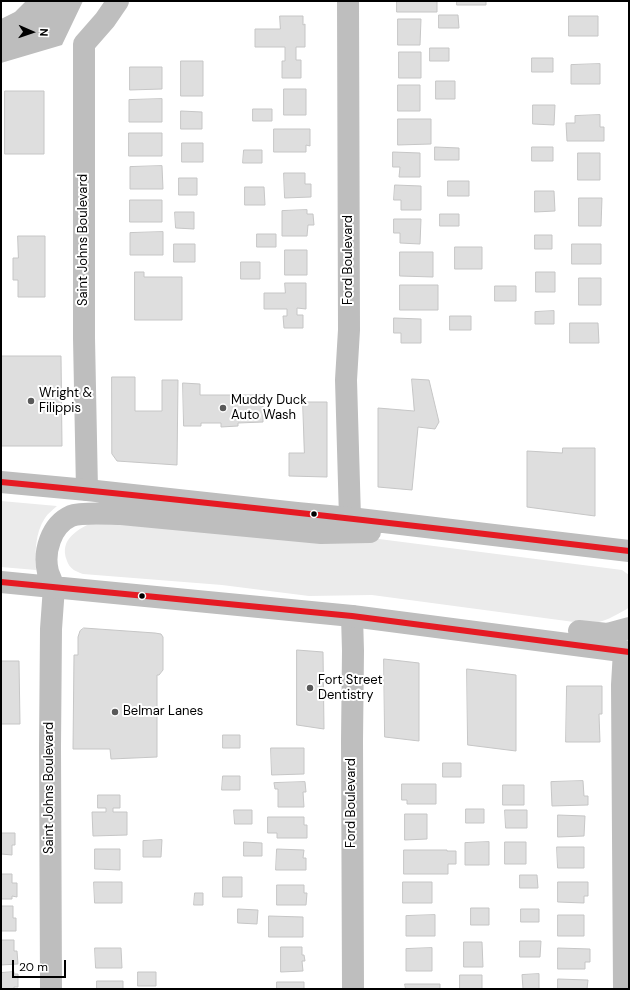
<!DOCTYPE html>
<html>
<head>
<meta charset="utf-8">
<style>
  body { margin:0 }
  #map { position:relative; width:630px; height:990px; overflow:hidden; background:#fff; font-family:"DM Sans",sans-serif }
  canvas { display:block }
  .frame { position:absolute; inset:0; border:2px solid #000; pointer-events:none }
  .north { position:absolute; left:12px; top:12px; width:40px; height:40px; -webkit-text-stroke:3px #fff; paint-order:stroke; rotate:92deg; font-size:11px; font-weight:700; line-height:16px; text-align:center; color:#000 }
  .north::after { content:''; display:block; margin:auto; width:14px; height:18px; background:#000; clip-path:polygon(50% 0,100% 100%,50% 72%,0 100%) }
  .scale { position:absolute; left:12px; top:960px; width:54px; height:18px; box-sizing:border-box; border:2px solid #000; border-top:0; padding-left:5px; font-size:12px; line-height:14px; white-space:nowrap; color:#000; -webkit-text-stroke:3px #fff; paint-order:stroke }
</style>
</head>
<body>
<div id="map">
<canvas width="630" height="990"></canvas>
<div class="frame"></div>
<div class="north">N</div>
<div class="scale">20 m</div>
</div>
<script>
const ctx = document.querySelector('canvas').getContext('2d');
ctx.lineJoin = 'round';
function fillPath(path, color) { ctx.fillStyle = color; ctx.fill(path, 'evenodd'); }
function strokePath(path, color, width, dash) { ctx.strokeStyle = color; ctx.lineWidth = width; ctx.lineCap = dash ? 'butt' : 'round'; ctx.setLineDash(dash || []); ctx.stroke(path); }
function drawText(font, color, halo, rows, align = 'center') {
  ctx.font = font + ' "DM Sans",sans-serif'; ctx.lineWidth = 4; ctx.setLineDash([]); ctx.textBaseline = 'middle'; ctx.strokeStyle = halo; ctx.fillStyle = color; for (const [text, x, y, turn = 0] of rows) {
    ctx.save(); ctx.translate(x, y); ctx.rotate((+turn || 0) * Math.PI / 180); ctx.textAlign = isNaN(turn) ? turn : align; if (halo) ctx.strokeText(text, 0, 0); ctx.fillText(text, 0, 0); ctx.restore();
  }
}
fillPath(new Path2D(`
  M1 501 57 506C53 510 48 513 45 518 35 533 35 552 36 570L1 567Z
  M96 520 319 540 379 539 622 570 629 575V607L627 609C614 616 605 622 589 624L372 595 309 596 222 585 83 574C75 571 70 569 67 561 58 538 80 529 96 520Z`), '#ebebeb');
fillPath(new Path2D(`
  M26 1H83L62 45 1 63V19L15 12Z`), '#bdbdbd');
const building = new Path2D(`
  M397 1H437V12H397Z
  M457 1H486V5H457Z
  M439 15H458L459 28H439Z
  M280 16H303V25L305 24V47H296V60H301V78H282V61H285V47H255V29H280Z
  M569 16H598V36H569Z
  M398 19H421L420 45H398Z
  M430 48H449V61H430Z
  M399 52H421V78H399Z
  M532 58H553V72H532Z
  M181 61H203V96H181Z
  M600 64V84H571V65Z
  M130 67H162V89L130 90Z
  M436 81H455V99H436Z
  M398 85H420V111H398Z
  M284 89H306V115H284Z
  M5 91H44V154H5Z
  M162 99V122H129V100Z
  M533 105H555L554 125 533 124Z
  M253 109H272V121H253Z
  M181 111 202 112V129H181Z
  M600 115V127H604V141H567L566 123H575V116Z
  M398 119H431V144L398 145Z
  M274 129H310V146L306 145V152H274Z
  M129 133H162V156H129Z
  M182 143H203V162H182Z
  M435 147 459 148V160H435Z
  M532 147H553V161H532Z
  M244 150H262V163H243Z
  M393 152 420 153V177H399L400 167H393Z
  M578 153H600V180H578Z
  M162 166 163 189H130V167Z
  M284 173H305V184H311V197L285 198Z
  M179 178H197V195H179Z
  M448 181H469V196H448Z
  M395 185 421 186V210H401V200H394Z
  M245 187H264L265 205H245Z
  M535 191H554L555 211 535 212Z
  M579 198H602L601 226H579Z
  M130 200H162V222H130Z
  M307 210V214H313L314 225H308L307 236H282V211Z
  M175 212H194V229L176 228Z
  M440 214H459V226H440Z
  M394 219H421L420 244 400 243V233H394Z
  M163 232V255H130V233Z
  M257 234H276V247H257Z
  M535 235H552V249H535Z
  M18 236H45V297H18V280H13V258H18Z
  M174 244H195V262H174Z
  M572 244H601V264H572Z
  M455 247H482V269H455Z
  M285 250H307V275H285Z
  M400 252H433V277L400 276Z
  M241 262H260V279H241Z
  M135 272H144V277H182V320H135Z
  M536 272H555V292H536Z
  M579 278H601V305H579Z
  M285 283H306V309L297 308V315H303V328H284L283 316H287V309H264V293H285Z
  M400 285H438V310H400Z
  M495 286H516V301H495Z
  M554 311V324H535V312Z
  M450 316H471V330H450Z
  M394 318 421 319V343H401V333H394Z
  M570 323H598L599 343H570Z
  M1 356H61L62 446H1Z
  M112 377H135V411H162V380H178L177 465 117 461 112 454Z
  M412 379 429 380 439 422 435 429 418 427 412 490 378 487V408L414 411Z
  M183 383 200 384V395H263V422L238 423V426L221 427V423H201V426H184Z
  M303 402H327V477L289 476V453H304Z
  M563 448H595V516L527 507V451L562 453Z
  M84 628 155 633 161 634 163 637V670L159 675H157V757L111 759 110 749H73L74 655H78V637L80 631Z
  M297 650 323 652 324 729 297 725Z
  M384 659 419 663V741L385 737Z
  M1 661H19L20 724H1Z
  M467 669 516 675V751L468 745Z
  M567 686H602V714H599L600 742H566Z
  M223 735H240V748H223Z
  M271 748H304V774L272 775Z
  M443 763H461V777H443Z
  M223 776H240V790H222Z
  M583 781 584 796H588V805L552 806 551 782Z
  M305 782 306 792H303L304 807H278V789H275L274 783Z
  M402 784H436V804H407V800H402Z
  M503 785H524V805H503Z
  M98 795H120V808H113V812H127V835L93 836 92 812H106V808H98Z
  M466 809H484V823H466Z
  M234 810H252V824H235Z
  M505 810H527V828H506Z
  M405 814H427V839L405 840Z
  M558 815 585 816 584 836 558 837Z
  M268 817H304V825H307V838H277V833H268Z
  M1 833H15V845H12V855L1 854Z
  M162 840 161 857H143V841Z
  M244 842 262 843V856H244Z
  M489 842V865H465V843Z
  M505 842H526V864H505Z
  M557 847H584V868H558Z
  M95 849H120V870L95 869Z
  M277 849 304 850 303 858H306V870H276Z
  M404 850H447V851H456V864H448V874H404Z
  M1 874H12V883H17V897L12 896V899H1Z
  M520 875H537L538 888H520Z
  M223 877H242V897H223Z
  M94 882H122V903H95Z
  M403 882H432V903H403Z
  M558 882H588V896H584V903L558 902Z
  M277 885H304V893H307L306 905H277Z
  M195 893H203V905H194Z
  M1 906H13V918H16V931H1Z
  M471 908H489V925H471Z
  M238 909 258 910 257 924 238 923Z
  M521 909H539V922H521Z
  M435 915V936H406V916Z
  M558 915H584V936H558Z
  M269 916 303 917V937H269Z
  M1 940H14V951H17L18 964 1 965Z
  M520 941H541L540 957H520Z
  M464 942H482L483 967H464Z
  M281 947H302V955H304L305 961H302L303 971 281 972Z
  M95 948H121L122 968H96Z
  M432 948V971H406V949Z
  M558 948 590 949V962H585V969H558Z
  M14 972V974H18V987H14V989H1V973Z
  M138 972H156V986H138Z
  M539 974V989H523L522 975Z
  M460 975H482V989H460Z
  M558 979 588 980 587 989H558Z
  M97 981H123V989H97Z
  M277 982H304V989H277Z
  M405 984H440V989H406Z`);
fillPath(building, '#dedede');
strokePath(building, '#c6c6c6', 1);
strokePath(new Path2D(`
  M348 1 349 330 346 380 350 518
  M87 490 84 338V44L105 20 118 1
  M352 616 353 651 352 741 353 989
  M624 651 622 685 624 989
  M51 989 50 747 51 629 54 587`), '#bebebe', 22);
strokePath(new Path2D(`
  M1 482 87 490 297 513 350 518 629 551
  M1 582 352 616 629 652
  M54 587C52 582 50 577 48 572 43 552 51 525 71 516 81 512 110 514 121 514L321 533 370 532
  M579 631 607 634 629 628`), '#bebebe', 22);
strokePath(new Path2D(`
  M1 482C211 502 420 526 629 551
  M1 582 352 616 629 652`), '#e51a23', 6);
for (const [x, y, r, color] of [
  [31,401,4,"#595959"],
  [223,408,4,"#595959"],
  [314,514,3.5,"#000"],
  [142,596,3.5,"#000"],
  [310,688,4,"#595959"],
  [115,712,4,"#595959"]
]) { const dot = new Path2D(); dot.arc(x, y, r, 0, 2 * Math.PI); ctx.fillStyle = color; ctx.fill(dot); strokePath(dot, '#fff', 1.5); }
drawText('13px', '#000', '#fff', [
  ["Saint Johns Boulevard",84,240,-90],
  ["Ford Boulevard",349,260,-90],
  ["Saint Johns Boulevard",50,788,-90],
  ["Ford Boulevard",352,803,-90]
]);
drawText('13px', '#000', '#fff', [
  ["Wright &",39,394],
  ["Filippis",39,409],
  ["Muddy Duck",231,401],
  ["Auto Wash",231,416],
  ["Fort Street",318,681],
  ["Dentistry",318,696],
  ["Belmar Lanes",123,712]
], 'left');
</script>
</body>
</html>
